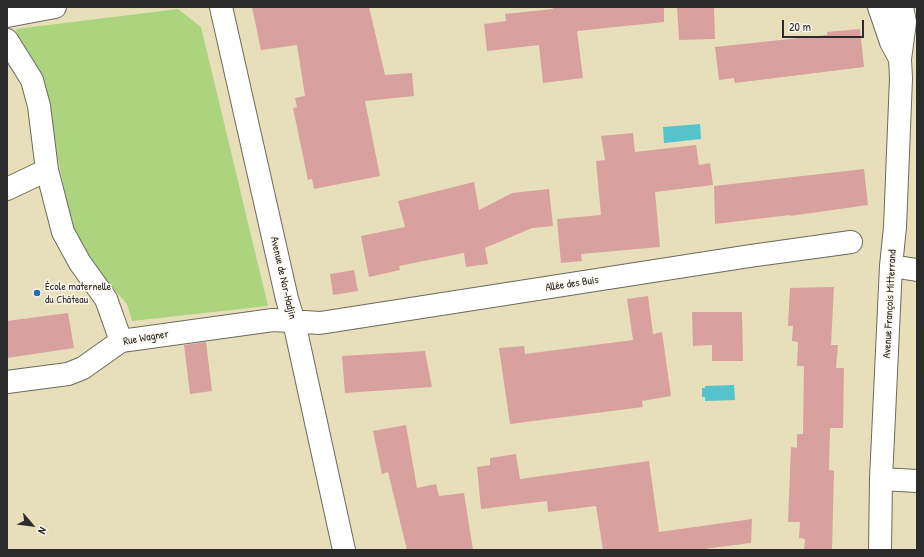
<!DOCTYPE html>
<html>
<head>
<meta charset="utf-8">
<style>
  body { margin:0 }
  #map { position:relative; width:924px; height:557px; overflow:hidden; background:#e6dfba; font-family:"Patrick Hand",sans-serif }
  canvas { display:block }
  .frame { position:absolute; inset:0; border:8px solid #2b2b2b; pointer-events:none }
  .north { position:absolute; left:12px; top:505px; width:40px; height:40px; -webkit-text-stroke:3px #fbf7ec; paint-order:stroke; rotate:118deg; font-size:11px; font-weight:700; line-height:16px; text-align:center; color:#2b2b2b }
  .north::after { content:''; display:block; margin:auto; width:14px; height:18px; background:#2b2b2b; clip-path:polygon(50% 0,100% 100%,50% 72%,0 100%) }
  .scale { position:absolute; left:782px; top:20px; width:82px; height:18px; box-sizing:border-box; border:2px solid #2b2b2b; border-top:0; padding-left:5px; font-size:12px; line-height:14px; white-space:nowrap; color:#2b2b2b; -webkit-text-stroke:3px #fbf7ec; paint-order:stroke }
</style>
</head>
<body>
<div id="map">
<canvas width="924" height="557"></canvas>
<div class="frame"></div>
<div class="north">N</div>
<div class="scale">20 m</div>
</div>
<script>
const ctx = document.querySelector('canvas').getContext('2d');
ctx.lineJoin = 'round';
function fillPath(path, color) { ctx.fillStyle = color; ctx.fill(path, 'evenodd'); }
function strokePath(path, color, width, dash) { ctx.strokeStyle = color; ctx.lineWidth = width; ctx.lineCap = dash ? 'butt' : 'round'; ctx.setLineDash(dash || []); ctx.stroke(path); }
function drawText(font, color, halo, rows, align = 'center') {
  ctx.font = font + ' "Patrick Hand",sans-serif'; ctx.lineWidth = 3; ctx.setLineDash([]); ctx.textBaseline = 'middle'; ctx.strokeStyle = halo; ctx.fillStyle = color; for (const [text, x, y, turn = 0] of rows) {
    ctx.save(); ctx.translate(x, y); ctx.rotate((+turn || 0) * Math.PI / 180); ctx.textAlign = isNaN(turn) ? turn : align; if (halo) ctx.strokeText(text, 0, 0); ctx.fillText(text, 0, 0); ctx.restore();
  }
}
fillPath(new Path2D(`
  M178 9 201 27 268 306 132 321 127 304 87 259 72 227 53 135 19 42 16 29Z`), '#acd47f');
fillPath(new Path2D(`
  M700 124 701 139 664 143 663 127Z
  M734 385 735 400 705 401V397H702V388H705V386Z`), '#55c3cc');
fillPath(new Path2D(`
  M252 7H369L385 75 412 73 414 96 365 101 380 176 314 189 312 179 308 180 293 108 297 107 295 98 305 96 297 45 261 50Z
  M552 7H664V22L577 31 583 78 543 83 539 45 487 51 484 24 506 21 505 14 553 9Z
  M677 7H714L715 39 679 40Z
  M860 29 864 67 735 83 734 78 719 80 715 47 827 35V32Z
  M633 133 635 152 696 145 699 165 710 163 713 185 655 192 660 247 581 254 582 261 561 263 557 219 601 215 596 161 605 160 601 136Z
  M864 169 868 205 790 216V215L715 224 714 186Z
  M474 182 479 210 512 193 549 189 553 226 532 228 485 248 488 264 466 267 464 253 399 266 400 270 369 277 361 236 405 227 398 201Z
  M354 270 358 291 333 295 330 274Z
  M834 287 831 345H838L836 368H844L843 428H830L829 470 834 471 832 550H804L805 539 799 538 800 522H788L791 447 797 448V434H803L804 366H797L798 342 792 341 793 326H788L790 288Z
  M648 296 653 334 662 332 671 396 642 401 643 407 510 424 499 348 524 346 525 354 633 340 627 299Z
  M692 312H742L743 361H712V345L693 346Z
  M68 313 74 348 7 358V321Z
  M206 342 212 391 190 394 184 345Z
  M425 351 432 387 345 393 342 356Z
  M406 425 417 488 436 484 439 496 464 493 473 550H407L388 472 382 474 373 431Z
  M516 454 520 479 649 461 659 532 752 519 751 543 696 550H603L596 506 548 512 547 501 481 509 477 467 490 465V458Z`), '#d9a19e');
const minor = new Path2D(`
  M221 7 287 299 294 322 344 550
  M879 7 891 42 900 59
  M7 16 55 7
  M7 40 32 80 39 106 47 170 63 232 80 263 106 299 121 341
  M7 189 47 170
  M891 266 917 270
  M7 382 68 374 83 368 121 341 273 320 320 323 750 256 851 242
  M881 479 917 481
  M880 550 881 479 891 266 895 227 901 78 900 59 905 22 902 7`);
strokePath(minor, '#6c6a5d', 24);
strokePath(minor, '#fff', 22);
for (const [x, y, r, color] of [
  [37,293,4,"#1f6fb2"]
]) { const dot = new Path2D(); dot.arc(x, y, r, 0, 2 * Math.PI); ctx.fillStyle = color; ctx.fill(dot); strokePath(dot, '#fbf7ec', 1.5); }
drawText('11px', '#2b2b2b', '#fbf7ec', [
  ["Avenue de Nor-Hadjin",283,278,77],
  ["Allée des Buis",572,284,-9],
  ["Avenue François Mitterrand",890,304,-87],
  ["Rue Wagner",146,338,-10]
]);
drawText('11px', '#2b2b2b', '#fbf7ec', [
  ["École maternelle",45,287],
  ["du Château",45,300]
], 'left');
</script>
</body>
</html>
